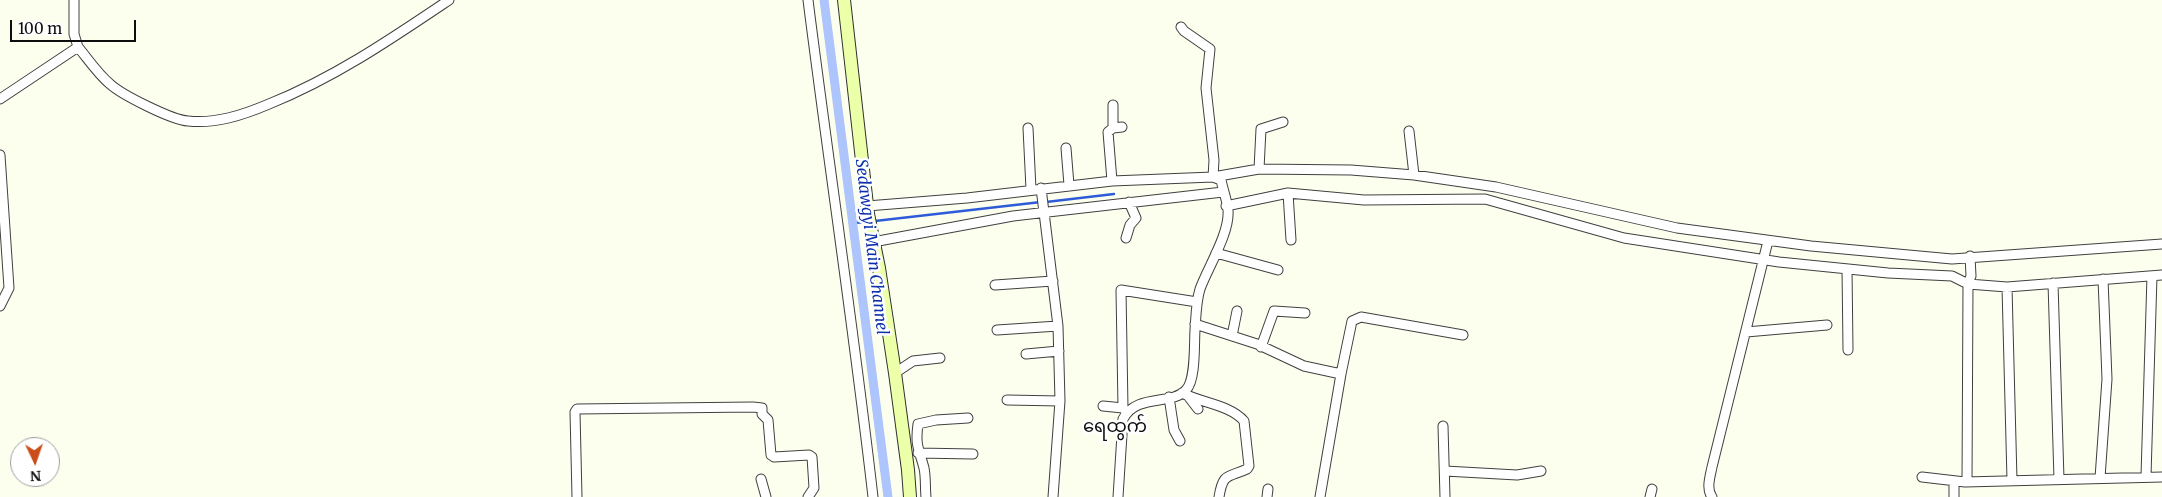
<!DOCTYPE html>
<html>
<head>
<meta charset="utf-8">
<style>
  body { margin:0 }
  #map { position:relative; width:2162px; height:497px; overflow:hidden; background:#fdffee; font-family:Merriweather,serif }
  canvas { display:block }
  .north { position:absolute; left:10px; top:437px; width:50px; height:50px; box-sizing:border-box; background:#fff; border:1px solid #9e9e9e; border-radius:50%; rotate:177deg; font-size:14px; font-weight:700; line-height:20px; text-align:center; color:#0d0d0d }
  .north::after { content:''; display:block; margin:auto; width:18px; height:22px; background:#ca4c19; clip-path:polygon(50% 0,100% 100%,50% 72%,0 100%) }
  .scale { position:absolute; left:10px; top:20px; width:126px; height:22px; box-sizing:border-box; border:2px solid #0d0d0d; border-top:0; padding-left:6px; font-size:15px; line-height:18px; white-space:nowrap; color:#0d0d0d; -webkit-text-stroke:4px #fff; paint-order:stroke }
</style>
</head>
<body>
<div id="map">
<canvas width="2162" height="497"></canvas>
<div class="north">N</div>
<div class="scale">100 m</div>
</div>
<script>
const ctx = document.querySelector('canvas').getContext('2d');
ctx.lineJoin = 'round';
function strokePath(path, color, width, dash) { ctx.strokeStyle = color; ctx.lineWidth = width; ctx.lineCap = dash ? 'butt' : 'round'; ctx.setLineDash(dash || []); ctx.stroke(path); }
function drawText(font, color, halo, rows, align = 'center') {
  ctx.font = font + ' Merriweather,"Noto Sans Myanmar",serif'; ctx.lineWidth = 5; ctx.setLineDash([]); ctx.textBaseline = 'middle'; ctx.strokeStyle = halo; ctx.fillStyle = color; for (const [text, x, y, turn = 0] of rows) {
    ctx.save(); ctx.translate(x, y); ctx.rotate((+turn || 0) * Math.PI / 180); ctx.textAlign = isNaN(turn) ? turn : align; if (halo) ctx.strokeText(text, 0, 0); ctx.fillText(text, 0, 0); ctx.restore();
  }
}
strokePath(new Path2D(`
  M1046 202 1114 194
  M875 221 1041 202
  M853 223 867 222`), '#2e5cd9', 2.5);
strokePath(new Path2D(`
  M824 0 888 497`), '#adc4fc', 9);
const street = new Path2D(`
  M808 0C829 166 854 331 873 497
  M78 47C88 59 98 74 110 84 122 95 172 120 188 121 216 124 243 115 269 104 334 78 391 39 449 0
  M0 99 78 47 74 34V0
  M1028 128 1031 189
  M1113 128V105
  M1409 131 1414 175
  M1066 148 1069 185
  M0 155 9 288 0 306
  M1259 169 1261 129 1283 122
  M1112 181 1108 132 1113 128 1122 127
  M1041 188 1058 326 1060 401 1053 497
  M1288 193 1291 240
  M867 206 967 198 1112 181 1213 177 1259 169 1351 170 1414 175 1496 187 1677 228 1811 246 1952 259 2162 244
  M1226 206 1288 193 1364 200 1485 199 1624 238 1779 262 1888 273 1952 276 1968 284 1967 481
  M1126 238 1130 225 1136 218 1129 202
  M873 242 1013 216 1223 192
  M1216 253 1278 270
  M1970 256 1971 276 1968 284 2007 287 2162 275
  M1847 269 1848 350
  M2053 283 2059 479
  M995 285 1053 281
  M2007 287 2012 480
  M1195 324 1257 344 1304 366 1341 374
  M997 330 1058 326
  M1746 332 1827 325
  M1232 336 1237 311
  M1261 347 1274 311 1305 313
  M1026 354 1059 351
  M895 373 913 361 940 358
  M1182 393C1202 403 1230 405 1244 421L1249 466 1247 469C1228 478 1223 472 1219 497
  M1188 396 1198 409
  M1169 397 1174 430 1180 441
  M1007 400 1060 401
  M1103 406 1123 408
  M1127 413 1123 408 1121 290 1197 302
  M1443 426 1445 497
  M918 453 973 454
  M1445 471 1517 475 1541 471
  M2146 476 2152 276
  M1922 477 1965 482 2162 477
  M2100 478 2107 379 2103 279
  M761 479 766 497
  M577 497 575 412 577 409 753 407 762 408V414L768 420 771 455 774 457 809 455 812 457 814 488 808 497
  M926 497C925 488 926 477 924 468 919 449 915 446 918 424L936 420 968 418
  M1118 497 1123 419C1137 393 1171 406 1186 390 1196 380 1194 344 1195 330 1196 316 1196 302 1200 289 1208 267 1230 233 1228 210 1227 200 1223 190 1221 180L1213 177 1214 160 1206 88 1210 49 1184 31 1181 27
  M1267 497 1268 489
  M1320 497 1341 374 1352 321 1361 317 1463 335
  M1650 497 1652 489
  M1712 497C1706 489 1710 477 1712 467L1768 241
  M1954 497V481`);
const secondary = new Path2D(`
  M844 0 868 214 879 268 895 373 908 470 910 497`);
strokePath(street, '#404040', 11);
strokePath(secondary, '#2f2f2f', 14);
strokePath(street, '#fff', 9);
strokePath(secondary, '#ecffa9', 12);
drawText('italic 16px', '#0b30aa', '#fff', [
  ["Sedawgyi Main Channel",871,247,83]
]);
drawText('18px', '#0d0d0d', '#fff', [
  ["ရေထွက်",1115,427]
]);
</script>
</body>
</html>
